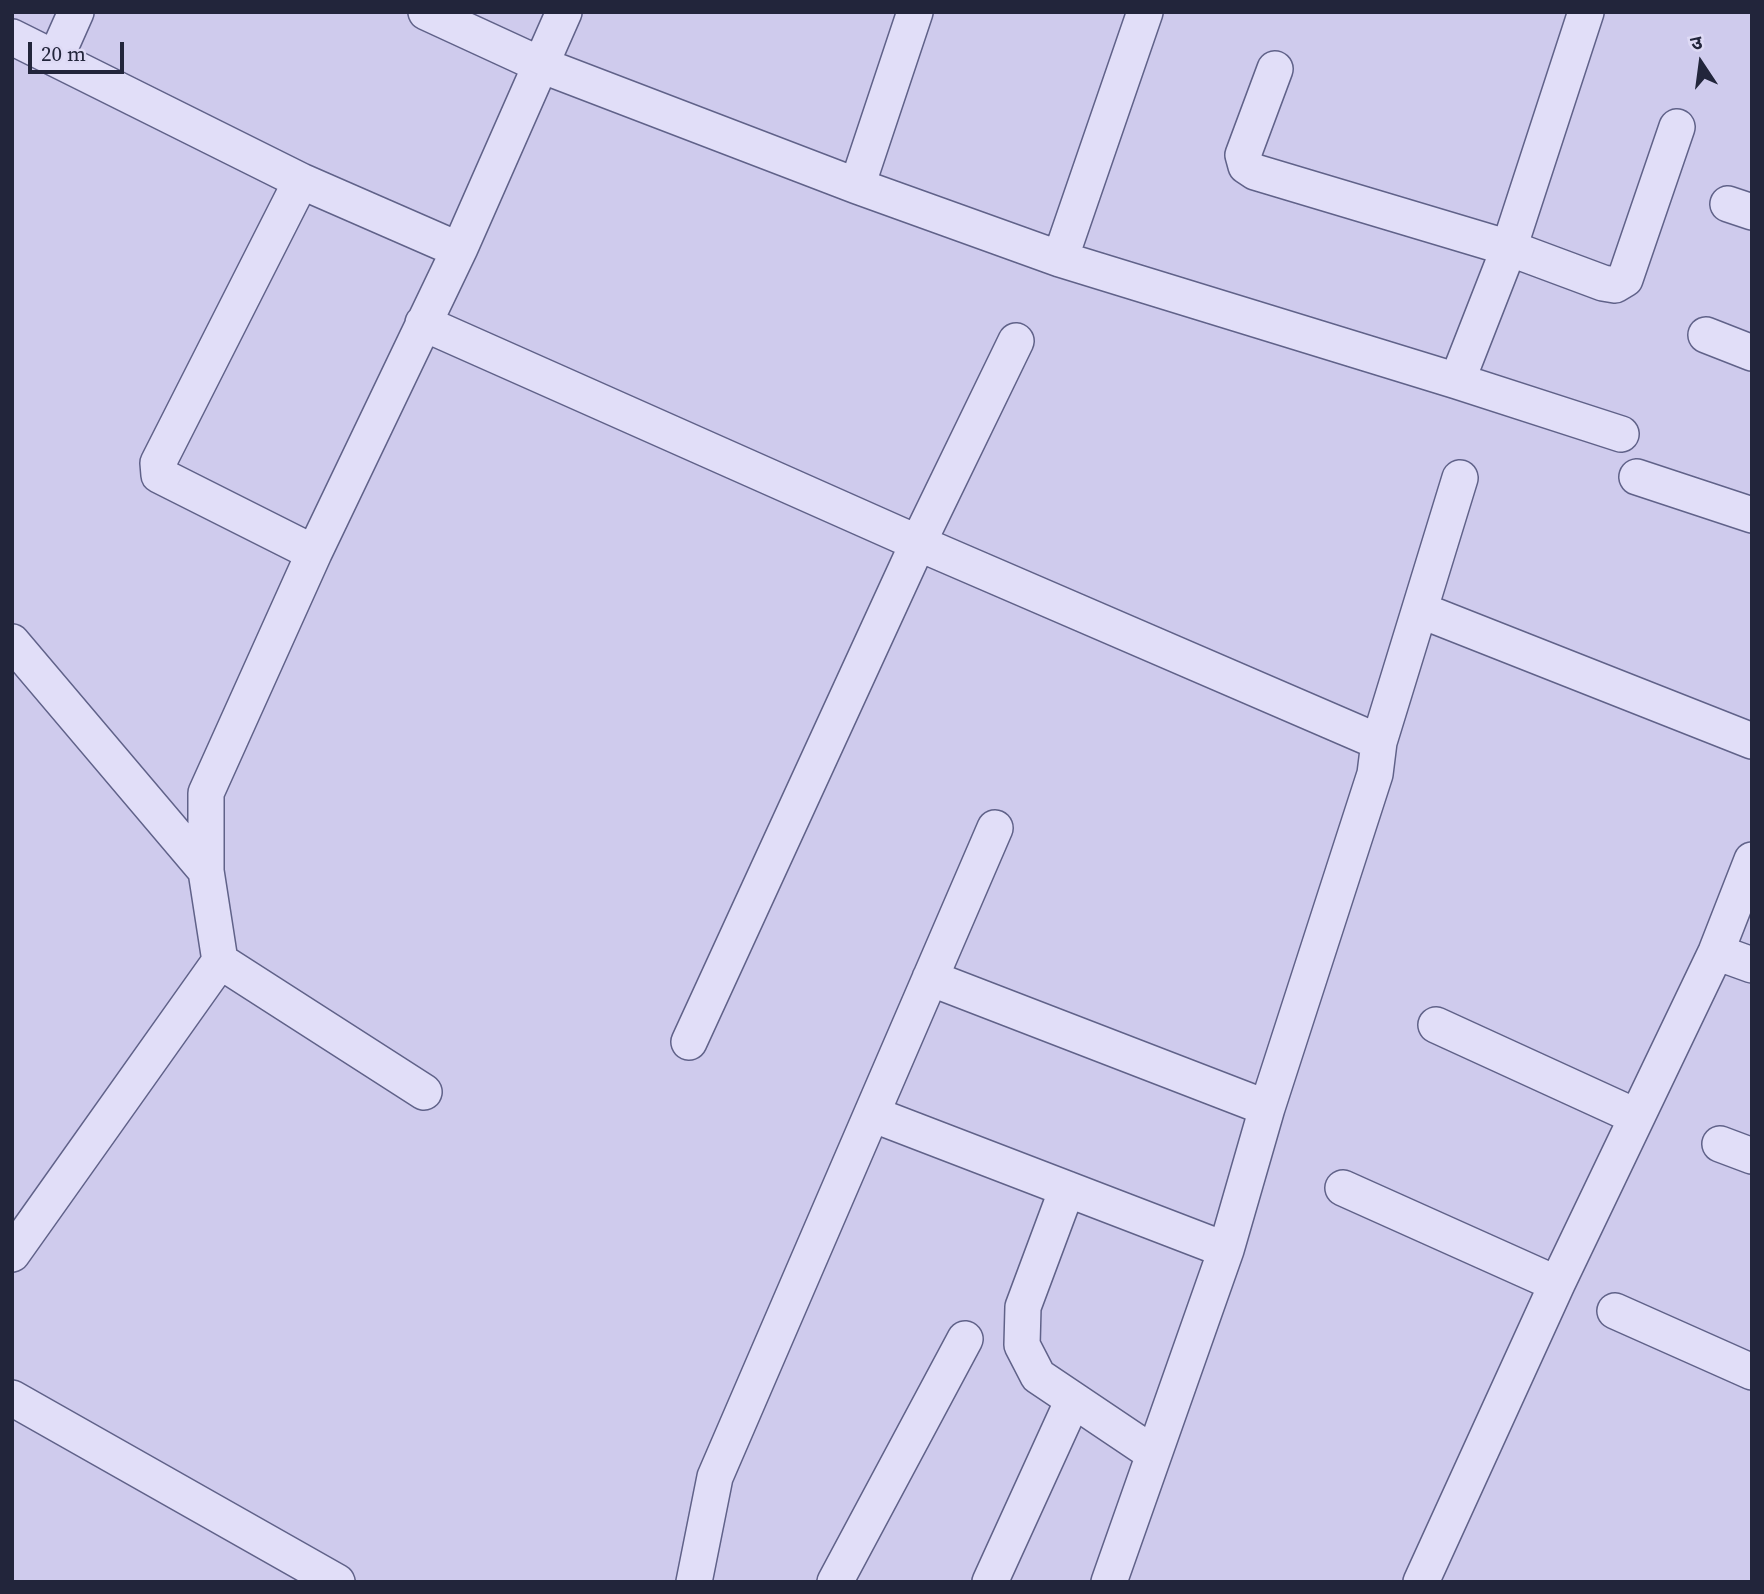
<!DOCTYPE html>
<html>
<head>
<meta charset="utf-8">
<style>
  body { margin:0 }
  #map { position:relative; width:1764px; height:1594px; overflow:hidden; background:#cfcbed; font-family:"Source Serif 4","Noto Sans Devanagari",serif }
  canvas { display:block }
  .frame { position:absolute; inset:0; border:14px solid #22253b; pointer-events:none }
  .north { position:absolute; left:1666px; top:28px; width:70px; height:70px; -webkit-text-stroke:5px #dedaf5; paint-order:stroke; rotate:347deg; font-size:19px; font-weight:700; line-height:28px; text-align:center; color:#22253b }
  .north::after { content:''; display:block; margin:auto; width:24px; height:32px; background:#22253b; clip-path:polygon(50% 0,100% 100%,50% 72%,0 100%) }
  .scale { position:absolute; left:28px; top:42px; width:96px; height:32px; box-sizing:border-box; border:4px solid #22253b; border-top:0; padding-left:9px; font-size:21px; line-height:24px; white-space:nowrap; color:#22253b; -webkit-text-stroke:5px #dedaf5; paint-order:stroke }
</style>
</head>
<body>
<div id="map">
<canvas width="1764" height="1594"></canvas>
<div class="frame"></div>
<div class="north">उ</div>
<div class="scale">20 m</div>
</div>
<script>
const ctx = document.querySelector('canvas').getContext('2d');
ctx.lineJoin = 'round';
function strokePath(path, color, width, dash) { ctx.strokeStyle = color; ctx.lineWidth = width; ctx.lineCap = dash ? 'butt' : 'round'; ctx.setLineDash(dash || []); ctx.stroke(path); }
const street = new Path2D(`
  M426 12 541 65 857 186 1060 259 1457 381 1621 434
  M12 37 301 181
  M56 57 76 12
  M1275 69 1243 155 1246 166 1255 172 1509 248 1603 283 1615 285 1625 279 1677 127
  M857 186 915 12
  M1728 204 1752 212
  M1060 259 1145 12
  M423 323 918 543 1379 742 1375 774 1267 1108 1226 1250 1109 1582
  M1706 335 1752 353
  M1457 381 1509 248 1586 12
  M1637 477 1752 515
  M314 553 159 475 158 463 301 181 459 250
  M1420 610 1752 741
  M12 642 206 871
  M1379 742 1460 478
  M1716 952 1752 965
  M220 961 424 1092
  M930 978 1267 1108
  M1436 1025 1637 1117
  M689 1042 918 543 1016 341
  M872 1114 1226 1250
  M1720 1144 1752 1156
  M1343 1188 1557 1284
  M1067 1189 1023 1307 1022 1345 1038 1376 1154 1454
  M12 1254 220 961 206 871V793L314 553 460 248 564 12
  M1615 1311 1752 1372
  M12 1398 337 1582
  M694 1582 715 1477 995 828
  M835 1582 965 1339
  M990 1582 1073 1400
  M1421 1582 1557 1284 1716 952 1752 860`);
strokePath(street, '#606289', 38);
strokePath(street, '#e1def8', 35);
</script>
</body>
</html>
